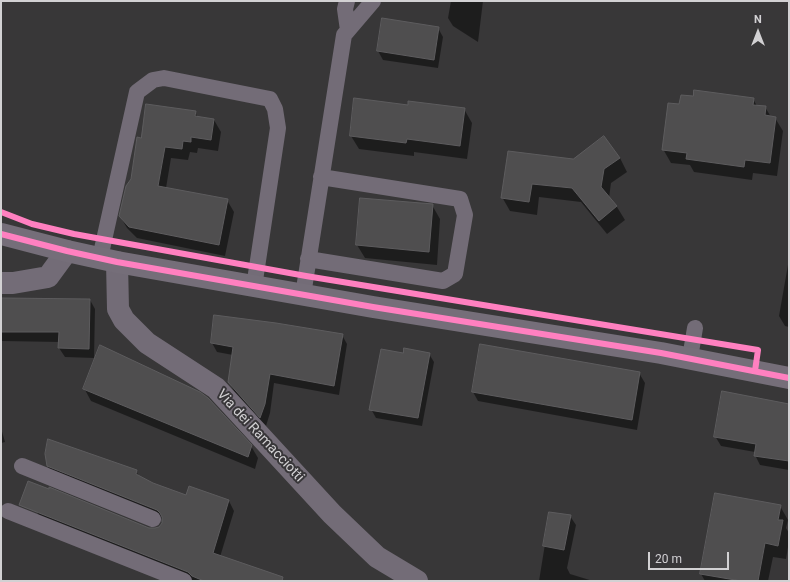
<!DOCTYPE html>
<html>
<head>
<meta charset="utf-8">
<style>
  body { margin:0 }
  #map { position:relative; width:790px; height:582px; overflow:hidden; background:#383738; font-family:Roboto,sans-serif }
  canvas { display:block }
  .frame { position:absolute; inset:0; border:2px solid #d2d1d3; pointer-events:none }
  .north { position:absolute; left:738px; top:12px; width:40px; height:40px; -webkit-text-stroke:3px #383639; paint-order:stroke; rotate:0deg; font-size:11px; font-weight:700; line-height:16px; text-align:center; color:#d2d1d3 }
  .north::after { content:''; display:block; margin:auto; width:14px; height:18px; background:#d2d1d3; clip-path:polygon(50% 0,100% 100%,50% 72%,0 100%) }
  .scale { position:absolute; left:648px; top:552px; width:81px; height:18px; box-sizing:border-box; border:2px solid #d2d1d3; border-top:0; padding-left:5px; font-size:12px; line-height:14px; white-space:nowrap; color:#d2d1d3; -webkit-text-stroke:3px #383639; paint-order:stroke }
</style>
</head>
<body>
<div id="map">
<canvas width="790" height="582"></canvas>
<div class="frame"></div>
<div class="north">N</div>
<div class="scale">20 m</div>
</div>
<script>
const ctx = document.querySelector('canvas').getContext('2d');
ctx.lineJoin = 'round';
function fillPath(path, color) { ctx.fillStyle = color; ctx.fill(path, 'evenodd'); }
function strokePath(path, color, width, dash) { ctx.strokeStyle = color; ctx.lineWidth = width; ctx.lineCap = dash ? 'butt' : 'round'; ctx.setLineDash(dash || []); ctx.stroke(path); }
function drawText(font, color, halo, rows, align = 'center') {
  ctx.font = font + ' Roboto,sans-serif'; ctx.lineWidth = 4; ctx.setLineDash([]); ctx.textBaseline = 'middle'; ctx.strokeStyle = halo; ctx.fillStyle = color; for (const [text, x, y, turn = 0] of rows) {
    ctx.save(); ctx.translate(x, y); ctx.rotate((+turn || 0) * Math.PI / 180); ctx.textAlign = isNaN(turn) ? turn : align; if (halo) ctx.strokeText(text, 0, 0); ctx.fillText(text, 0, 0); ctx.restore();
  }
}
fillPath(new Path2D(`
  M451 1H483L478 42 453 26 448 18Z
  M438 28 443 37 438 68 383 60 378 51Z
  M753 99 757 106 765 107 771 117 775 118 783 131 777 176 753 173 752 180 694 172 690 165 671 163 663 149 680 105Z
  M409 106 464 109 472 123 467 159 414 152V156L359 149 351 136Z
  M195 112 198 118 214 120 221 132 218 151 198 148 197 153 190 152 188 160 171 158 166 188 227 200 234 212 225 256 137 238 127 228 120 216 132 180 142 139Z
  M604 138 620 158 627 172 611 183 609 198 617 207 625 220 607 234 581 202 539 197 537 215 510 211 502 197 573 160Z
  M432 205 440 219 437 265 365 258 357 245Z
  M789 259V327L785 326 779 316Z
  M1 299 90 300 95 309 94 358 65 357 59 348 60 342 1 341Z
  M342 335 347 344 339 395 274 383 270 413 266 426 234 391 229 382 233 355 217 352 212 343Z
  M404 354H429L434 362 422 426 376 418 371 409Z
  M639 373 645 383 637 430 478 401 473 392Z
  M84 388 251 446 258 458 255 469 91 401Z
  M789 405V470L760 465 755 455V452L721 446 715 436Z
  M1 428 5 442 1 443Z
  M47 465 136 471 140 478 152 484 187 496 229 501 234 511 220 557 256 581H192L42 521 37 512 149 529 159 528 163 520 53 475Z
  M780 506 788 520 786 528 789 533V541L786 559 773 557 768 581H705L701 574Z
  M550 513 570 516 576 525 567 568 570 574 593 581H539Z`), '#0007');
const building = new Path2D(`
  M382 18 439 27 434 60 377 51Z
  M694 90 754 98 753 105 766 106 765 115 776 117 770 163 745 160 744 167 686 159 687 153 662 150 668 103 679 104 681 95 693 96Z
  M354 98 408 105V101L465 108 460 146 407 139 406 143 350 136Z
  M146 104 196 111 195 116 214 119 211 140 191 137V142L183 141 182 149 165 147 158 186 228 199 219 245 129 227 119 216 126 186 131 179 137 137 141 138Z
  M604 136 620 158 604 169 601 187 617 206 599 221 572 188 532 184 529 202 501 198 508 151 573 159Z
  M360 198 433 204 429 252 356 245Z
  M1 298 90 299 89 349 58 348 59 332H1Z
  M214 315 276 323 343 334 334 386 270 374 265 404 260 418 228 382 233 347 211 343Z
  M480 344 640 372 632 420 472 392Z
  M100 345 200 392 208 398 252 445 248 457 83 389Z
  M404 348 430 353 418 418 369 410 381 349 403 353Z
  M722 391 789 404V461L754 456 756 444 714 437Z
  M48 439 137 470 136 474 153 483 186 495 189 486 229 500 213 553 283 577 282 581H204L192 576 188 572 19 505 28 481 49 489V487L149 528H155L159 527 162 523V517L160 513 157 510 47 466 45 454Z
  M715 493 781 505 778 520H783L778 546 765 543 758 581H741L700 574Z
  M549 512 571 515 564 550 543 546Z`);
fillPath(building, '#4f4e4f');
strokePath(building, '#5d5c5e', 1);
strokePath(new Path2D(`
  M347 1 345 9 348 30
  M100 258 137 92 153 80 164 78 270 99 275 109 278 128 254 287
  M308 259 443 281 455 274 465 215 460 199 321 177
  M303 295 344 35 373 1
  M690 358 695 328
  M22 466 153 519
  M8 511 184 581`), '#736c77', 16);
strokePath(new Path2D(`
  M117 262 118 309 124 320 147 343 216 388 332 514 377 557 417 581
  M1 283H13L48 277 67 251`), '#736c77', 22);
strokePath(new Path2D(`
  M1 234 67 251 117 262 373 307 661 353 789 378`), '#756e79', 22);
strokePath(new Path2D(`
  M1 212 32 224 74 234 306 276 758 350 755 371
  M1 234 67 251 117 262 373 307 661 353 789 378`), '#ff80c0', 6);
drawText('14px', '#d2d1d3', '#383639', [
  ["Via dei Ramacciotti",260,436,47]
]);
</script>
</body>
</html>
